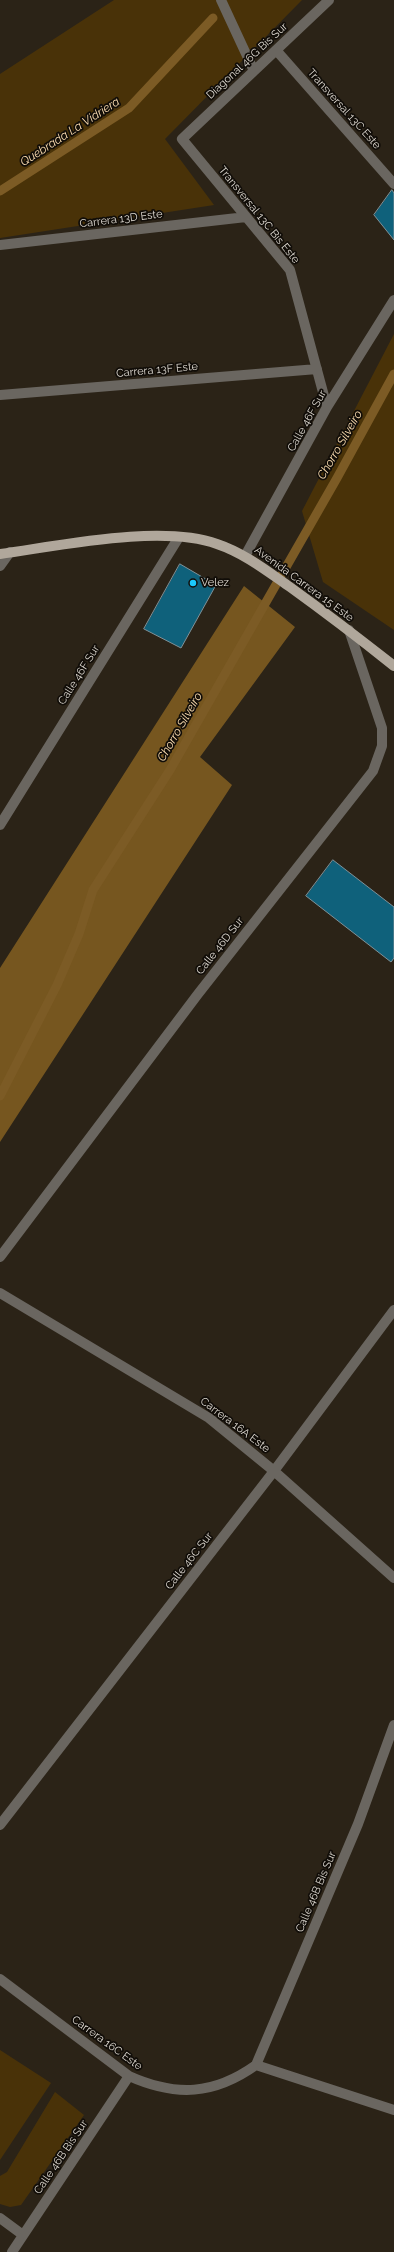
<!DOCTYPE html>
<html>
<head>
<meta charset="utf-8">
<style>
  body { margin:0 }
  canvas { display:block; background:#2b2317 }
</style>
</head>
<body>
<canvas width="394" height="2252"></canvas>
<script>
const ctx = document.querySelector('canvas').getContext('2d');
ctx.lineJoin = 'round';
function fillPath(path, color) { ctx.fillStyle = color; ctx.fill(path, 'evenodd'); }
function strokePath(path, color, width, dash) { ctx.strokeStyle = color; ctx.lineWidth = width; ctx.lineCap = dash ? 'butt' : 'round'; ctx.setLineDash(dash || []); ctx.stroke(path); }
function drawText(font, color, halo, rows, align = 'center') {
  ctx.font = font + ' Raleway,sans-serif'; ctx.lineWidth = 3.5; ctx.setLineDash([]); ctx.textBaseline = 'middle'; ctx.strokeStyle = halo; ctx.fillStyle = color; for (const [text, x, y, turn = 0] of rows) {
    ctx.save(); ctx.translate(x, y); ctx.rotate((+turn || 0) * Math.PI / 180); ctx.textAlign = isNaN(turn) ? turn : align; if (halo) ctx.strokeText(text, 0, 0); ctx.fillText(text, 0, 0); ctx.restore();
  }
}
fillPath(new Path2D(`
  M114 0H302L165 139 214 205 0 238V74Z
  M394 334V630L323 582 302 511Z
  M0 2050 51 2083 0 2160Z
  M55 2092 84 2115 21 2205 10 2207 0 2204V2176L7 2172Z`), '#493208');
fillPath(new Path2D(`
  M244 586 295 627 200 757 232 785 0 1142V968Z`), '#76561f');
strokePath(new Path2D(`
  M0 191 129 108 213 18
  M0 1096 57 985 79 934 93 890 170 770 337 478 394 374`), '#7c5b25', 9);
const building = new Path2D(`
  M392 190 394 193V240L374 215Z
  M180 564 216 585 181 648 144 629Z
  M333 860 394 907V958L391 962 306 896Z`);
fillPath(building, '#0f617b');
strokePath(building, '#7f9198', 1);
strokePath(new Path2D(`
  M221 0 254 71
  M276 50 394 184
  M0 245 246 217
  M0 395 317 369
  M327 407 290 270 182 139 329 0
  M245 556 327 407 394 300
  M0 566 10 552
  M0 825 179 537
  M0 1257 198 994 373 771 382 746V728L349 630
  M0 1293 209 1418 274 1471 394 1578
  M0 1825 274 1471 394 1310
  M0 1979 129 2076C176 2097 214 2095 256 2065L394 2110
  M256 2065 358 1824 394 1725
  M0 2218 23 2235
  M12 2252 129 2076`), '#6a6660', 10);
strokePath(new Path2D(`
  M0 554C59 546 161 524 217 544 244 553 267 571 290 587 326 613 360 639 394 666`), '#b0a79b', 10);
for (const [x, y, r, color] of [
  [193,583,4,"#1cc9fc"]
]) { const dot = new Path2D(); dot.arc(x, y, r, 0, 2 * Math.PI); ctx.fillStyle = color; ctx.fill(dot); strokePath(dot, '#110d08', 1.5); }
drawText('11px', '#dfdad2', '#110d08', [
  ["Diagonal 46G Bis Sur",247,61,-43],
  ["Transversal 13C Este",344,109,48],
  ["Transversal 13C Bis Este",259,215,51],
  ["Carrera 13D Este",121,219,-7],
  ["Carrera 13F Este",157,370,-5],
  ["Calle 46F Sur",307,421,-61],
  ["Avenida Carrera 15 Este",304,584,36],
  ["Calle 46F Sur",79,675,-58],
  ["Calle 46D Sur",220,946,-52],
  ["Carrera 16A Este",235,1425,37],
  ["Calle 46C Sur",189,1561,-52],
  ["Calle 46B Bis Sur",316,1892,-67],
  ["Carrera 16C Este",107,2043,36],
  ["Calle 46B Bis Sur",61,2157,-56]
]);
drawText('11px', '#dfdad2', '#110d08', [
  ["Velez",201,583]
], 'left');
drawText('italic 12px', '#fedfb2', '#110d08', [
  ["Quebrada La Vidriera",70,132,-33],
  ["Chorro Silveiro",340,445,-60],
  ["Chorro Silveiro",180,727,-60]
]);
</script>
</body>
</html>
